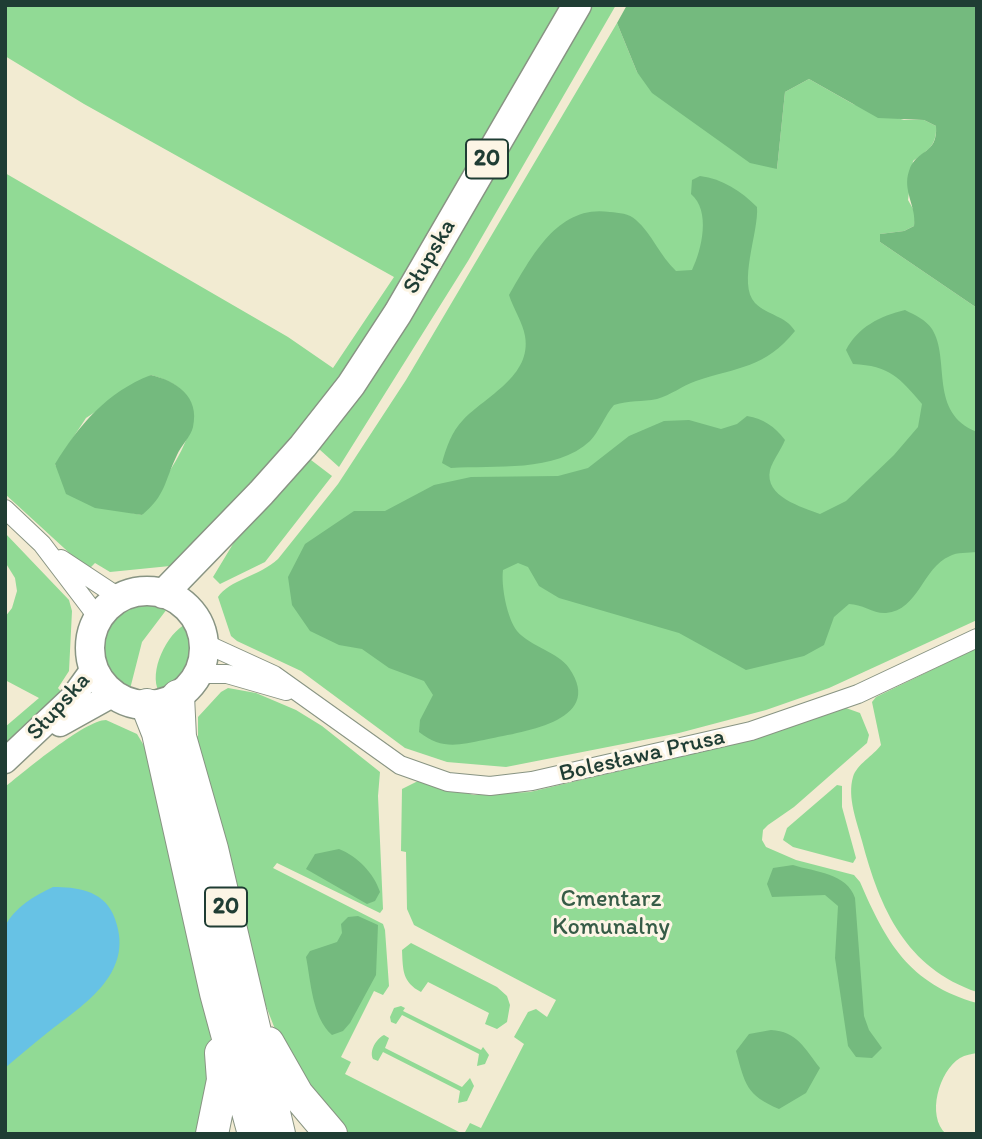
<!DOCTYPE html>
<html>
<head>
<meta charset="utf-8">
<style>
  body { margin:0 }
  #map { position:relative; width:982px; height:1139px; overflow:hidden; background:#f2ebd2; font-family:Itim,sans-serif }
  canvas { display:block }
  .frame { position:absolute; inset:0; border:7px solid #1f3d34; pointer-events:none }
</style>
</head>
<body>
<div id="map">
<canvas width="982" height="1139"></canvas>
<div class="frame"></div>
</div>
<script>
const ctx = document.querySelector('canvas').getContext('2d');
ctx.lineJoin = 'round';
function fillPath(path, color) { ctx.fillStyle = color; ctx.fill(path, 'evenodd'); }
function strokePath(path, color, width, dash) { ctx.strokeStyle = color; ctx.lineWidth = width; ctx.lineCap = dash ? 'butt' : 'round'; ctx.setLineDash(dash || []); ctx.stroke(path); }
function drawText(font, color, halo, rows, align = 'center') {
  ctx.font = font + ' Itim,sans-serif'; ctx.lineWidth = 6; ctx.setLineDash([]); ctx.textBaseline = 'middle'; ctx.strokeStyle = halo; ctx.fillStyle = color; for (const [text, x, y, turn = 0] of rows) {
    ctx.save(); ctx.translate(x, y); ctx.rotate((+turn || 0) * Math.PI / 180); ctx.textAlign = isNaN(turn) ? turn : align; if (halo) ctx.strokeText(text, 0, 0); ctx.fillText(text, 0, 0); ctx.restore();
  }
}
fillPath(new Path2D(`
  M5 5H563L343 380 189 561 180 556 170 566 110 572 95 563 88 570 5 494V173L288 337 333 368 394 277 84 104 5 56ZM151 375C235 397 168 469 142 515L122 511 55 465 86 418Z
  M586 5H616L468 261 339 467 319 449 320 441Z
  M617 23 637 72 777 169 785 92 809 79 853 104 904 120H924L936 126C937 146 928 150 913 161L908 200 916 214 914 226 904 231 880 234V242L977 308V620L829 688 766 710 679 733 506 767 447 762 405 748 301 671 237 641 231 636 218 597C229 580 260 576 278 559L338 484 406 380Z
  M311 460 332 476 265 562 220 584 213 577 239 534 303 461Z
  M5 533 69 600 72 611 69 671 58 688 64 695 5 750V727L39 698 5 680V617L12 608 17 591 15 578 5 562Z
  M153 602 167 609 142 642 130 689C82 664 101 605 153 602Z
  M186 624C201 653 188 680 159 692 148 672 167 633 186 624Z
  M977 648V992C906 968 880 909 862 841 857 822 847 797 853 777 857 764 873 756 881 745L872 702 876 697Z
  M228 688 256 693 296 710 322 726 380 772 378 796 383 909 380 913 277 863 273 868 383 924 385 930 389 986 383 995 374 991 341 1057 351 1062 345 1074 463 1134H346L282 1047 264 1001 190 739 198 736V717L221 692Z
  M846 708 860 713 869 735 867 743 794 807 768 825 763 830 762 840 766 847 796 860 854 875 860 882C886 942 909 984 977 1003V1053C972 1054 965 1055 960 1058 939 1071 926 1116 946 1134H464L470 1123 481 1128 524 1044 514 1037 528 1012 536 1009 547 1017 556 1000 414 925 407 909 406 852 401 851 402 789 418 781 474 795 530 792 725 746Z
  M106 720 137 734 146 749 209 1015 213 1069 203 1134H5V787C24 772 85 720 106 720Z
  M837 785 842 786V807L856 858 853 863 793 847 783 840 787 828Z
  M411 943 497 987 507 996 510 1005 507 1022 497 1029 485 1024 489 1013 428 982 421 992C402 982 403 970 402 950Z
  M401 1006 405 1008 403 1011 481 1050 483 1047 489 1055 485 1064 477 1066 479 1054 402 1015 396 1024 391 1022 390 1017 394 1008Z
  M384 1035 389 1038 385 1048 462 1087 470 1078 474 1086 467 1101 458 1103 460 1091 383 1052 378 1061 373 1059C369 1051 376 1039 384 1035Z`), '#91da95');
fillPath(new Path2D(`
  M627 5H977V308L880 242V234L904 231 914 226C917 207 902 191 909 171 916 148 938 156 936 126L924 120 878 118 809 79 785 92 777 169 750 163 652 93 637 72 617 23Z
  M700 176C723 179 741 191 757 207 759 232 737 284 755 303 768 316 785 315 795 331 765 368 738 367 696 381 682 386 671 395 657 399 642 402 629 400 614 405 605 415 599 432 590 441 556 473 494 465 451 468L442 463C446 448 452 431 463 420 486 396 532 376 525 336 523 323 513 308 509 295 532 256 558 204 610 212 619 213 629 213 636 220 652 234 660 256 676 271L692 270C702 249 711 211 691 194L692 180Z
  M905 310C915 315 926 320 932 329 951 359 928 413 977 432V552C968 553 957 552 950 556 922 568 919 610 886 613 874 614 862 604 849 604L834 617 824 645 804 656 746 670 679 633 559 598 539 586 528 567 518 563 503 570C501 586 507 618 517 631 531 647 558 652 569 668 607 723 518 732 484 740 458 745 442 750 419 732L420 720 433 695 424 681 389 668 362 649 339 645 310 631 292 605 288 577 305 544 354 511H385L434 485 471 477 558 476 588 468 629 436 664 421 689 420 721 429 737 424 747 416C764 419 774 426 785 440 781 450 773 460 770 470 764 497 802 507 820 514L846 501 894 455 918 427 922 404C899 377 890 366 853 364L846 350C858 327 880 316 905 310Z
  M151 375C176 381 200 396 193 427 191 436 181 446 177 455 164 482 166 495 142 515L95 508 66 494 55 464C79 425 107 392 151 375Z
  M339 849C357 856 374 873 380 892L375 901 367 904 306 869 315 854Z
  M793 865C815 872 847 873 855 898L864 1016 869 1030 882 1048 872 1058 856 1057 848 1046 835 958 838 906 825 895 772 897 767 884 773 868Z
  M358 916 378 925 376 975 350 1023 343 1031 332 1035C312 1017 311 982 306 957L310 951 337 942 342 933 341 924 348 917Z
  M771 1030C797 1031 805 1049 820 1068L806 1093 779 1109C746 1095 745 1084 736 1051L749 1034Z`), '#74ba7e');
fillPath(new Path2D(`
  M53 887C76 887 102 890 113 914 138 971 86 1003 47 1033 33 1044 19 1056 5 1068V926C15 907 34 896 53 887Z`), '#67c2e5');
const minor = new Path2D(`
  M5 509 42 544 99 619
  M61 559 120 598
  M204 643 274 675 400 765 448 782 490 786 532 781 751 731 858 694 977 638
  M198 674H227L286 691`);
const secondary = new Path2D(`
  M60 724 114 694
  M5 761 73 697 94 668`);
const primary = new Path2D(`
  M90 648a57 57 0 1 1 114 0a57 57 0 1 1-114 0Z
  M163 594 261 493 303 446 351 385 398 313 577 5`);
const motorway = new Path2D(`
  M178 696 180 737 212 849 279 1134
  M147 705 158 733 216 993 254 1134
  M268 1043 297 1094 331 1134
  M212 1134 223 1080 221 1053`);
strokePath(minor, '#889483', 20);
strokePath(secondary, '#889483', 27);
strokePath(primary, '#889483', 31);
strokePath(motorway, '#889483', 34);
strokePath(minor, '#fff', 18);
strokePath(secondary, '#fff', 24);
strokePath(primary, '#fff', 28);
strokePath(motorway, '#fff', 32);
for (const [x, y, w] of [
  [487,159,42],
  [226,907,42]
]) { const box = new Path2D(); box.roundRect(x - w / 2, y - 19.5, w, 39, 5); ctx.fillStyle = '#fcf5e5'; ctx.fill(box); strokePath(box, '#1f3d34', 2); }
drawText('bold 23px', '#1f3d34', null, [
  ["20",487,159],
  ["20",226,907]
]);
drawText('24px', '#1f3d34', '#fcf5e5', [
  ["Słupska",430,257,-60],
  ["Słupska",59,707,-48],
  ["Bolesława Prusa",642,756,-13]
]);
drawText('24px', '#365c47', '#fcf5e5', [
  ["Cmentarz",611,900],
  ["Komunalny",611,928]
]);
</script>
</body>
</html>
